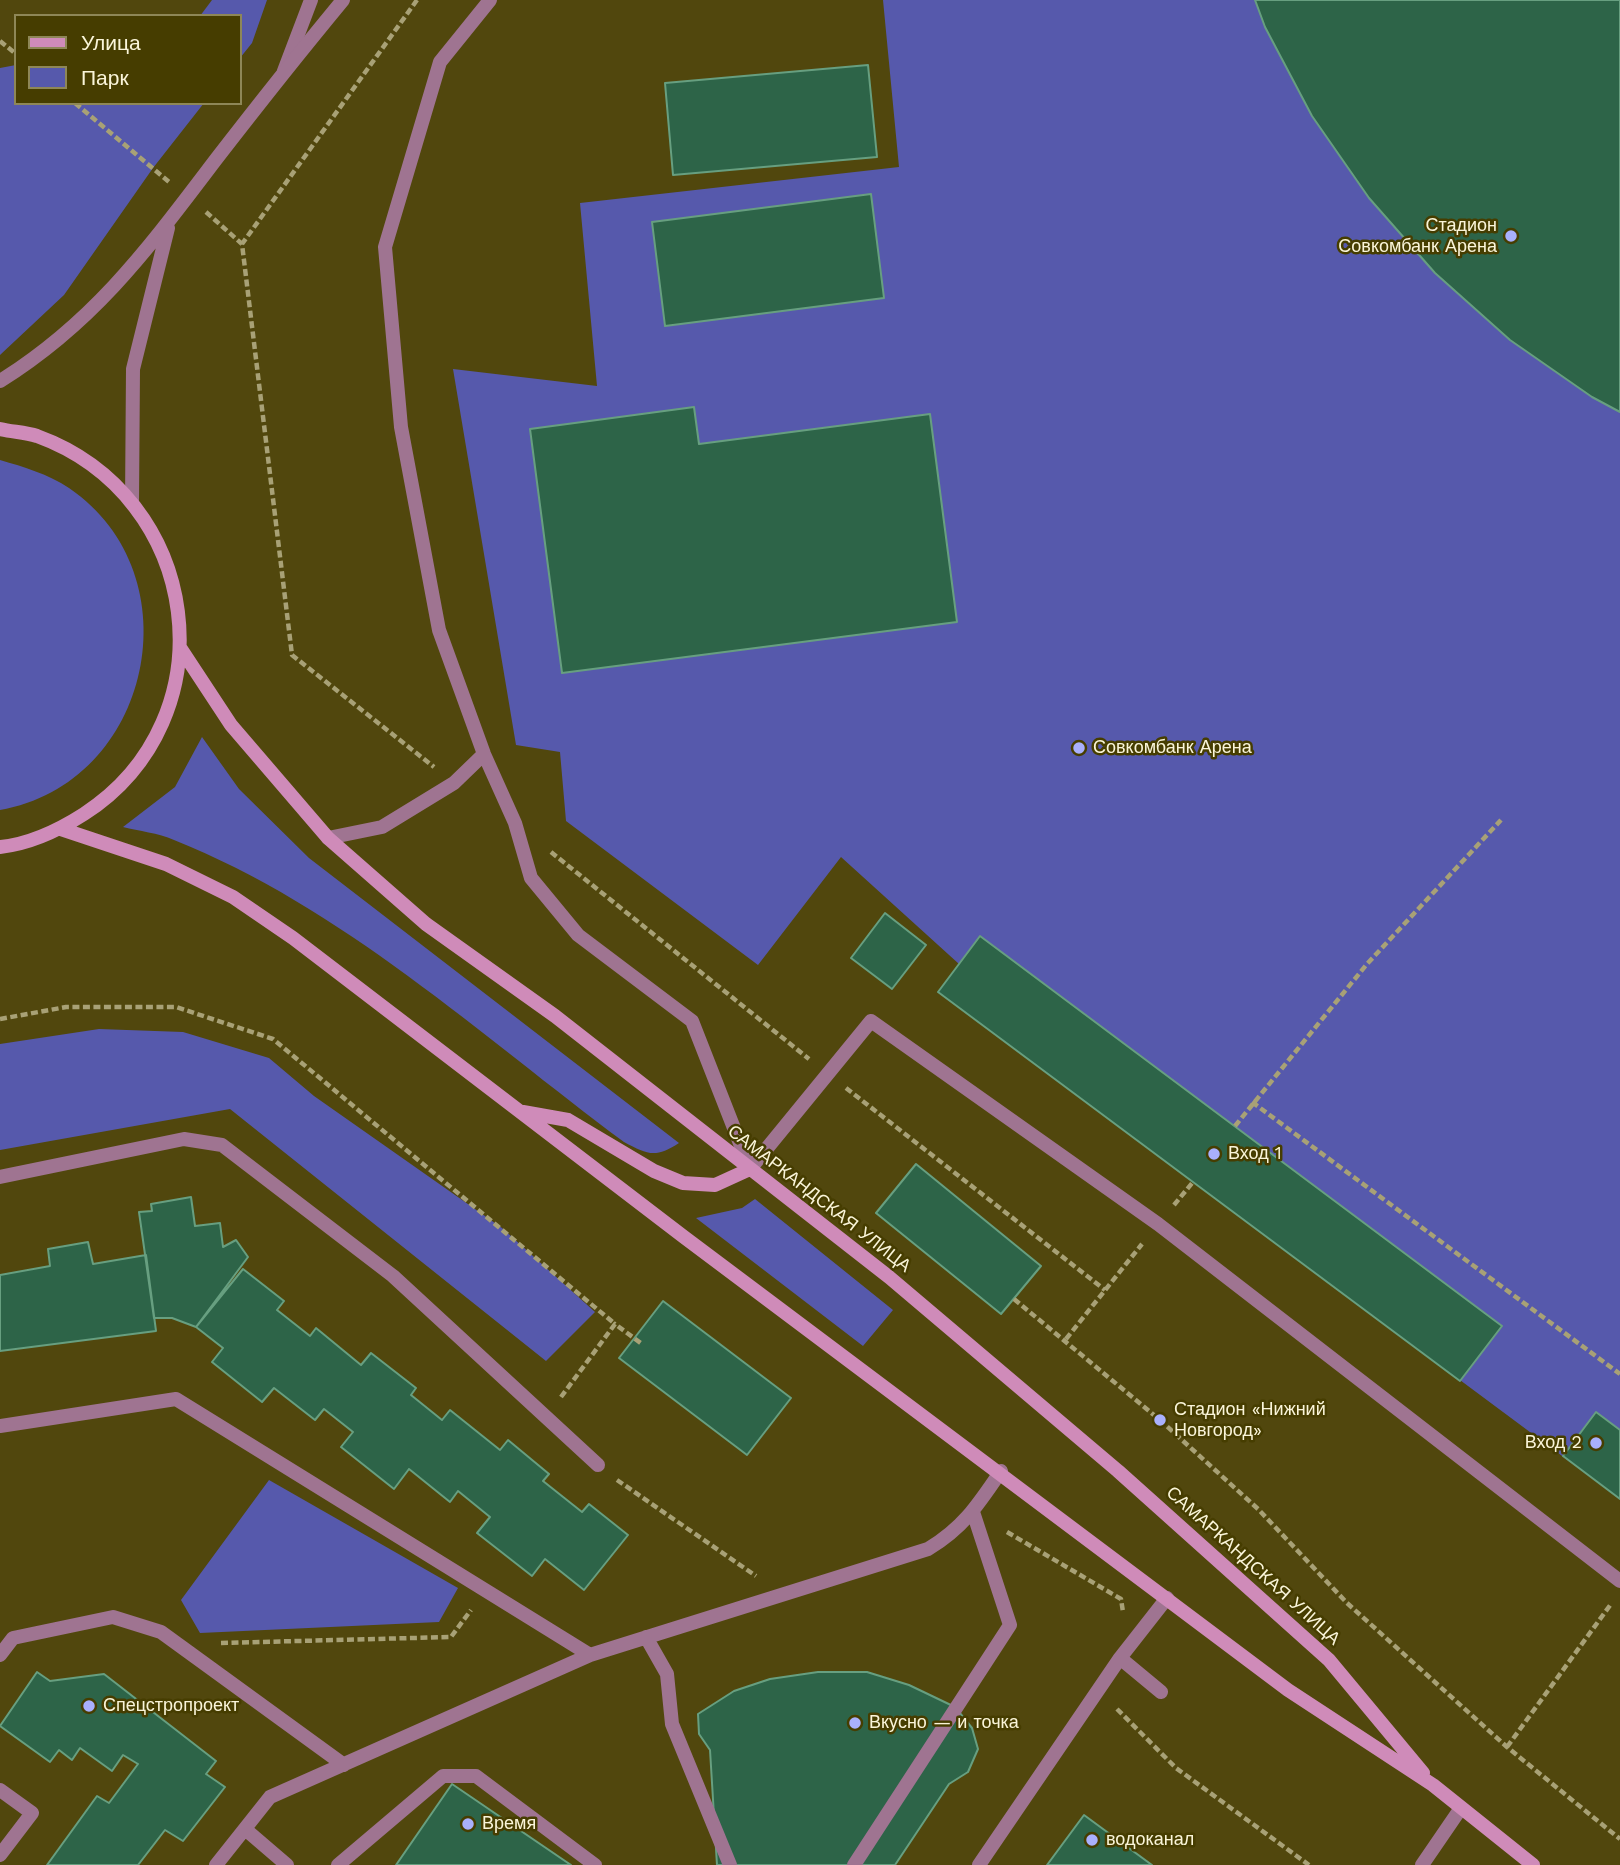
<!DOCTYPE html>
<html>
<head>
<meta charset="utf-8">
<style>
  body { margin:0 }
  #map { position:relative; width:1620px; height:1865px; overflow:hidden; background:#51470d; font-family:"Work Sans",sans-serif }
  canvas { display:block }
  .legend { position:absolute; left:14px; top:14px; width:228px; height:91px; box-sizing:border-box; background:#463d00; border:2px solid #8e8757; margin:0; padding:9px 12px; list-style:none; font-size:21px; color:#faf5d9 }
  .legend li { display:flex; align-items:center; gap:14px; height:35px }
  .legend b { width:35px; border:2px solid #8e8757 }
</style>
</head>
<body>
<div id="map">
<canvas width="1620" height="1865"></canvas>
<ul class="legend">
<li><b style="height:9px;background:#cf8bb9"></b>Улица</li>
<li><b style="height:19px;background:#5659ac"></b>Парк</li>
</ul>
</div>
<script>
const ctx = document.querySelector('canvas').getContext('2d');
ctx.lineJoin = 'round';
function fillPath(path, color) { ctx.fillStyle = color; ctx.fill(path, 'evenodd'); }
function strokePath(path, color, width, dash) { ctx.strokeStyle = color; ctx.lineWidth = width; ctx.lineCap = dash ? 'butt' : 'round'; ctx.setLineDash(dash || []); ctx.stroke(path); }
function drawText(font, color, halo, rows, align = 'center') {
  ctx.font = font + ' "Work Sans",sans-serif'; ctx.lineWidth = 5; ctx.setLineDash([]); ctx.textBaseline = 'middle'; ctx.strokeStyle = halo; ctx.fillStyle = color; for (const [text, x, y, turn = 0] of rows) {
    ctx.save(); ctx.translate(x, y); ctx.rotate((+turn || 0) * Math.PI / 180); ctx.textAlign = isNaN(turn) ? turn : align; if (halo) ctx.strokeText(text, 0, 0); ctx.fillText(text, 0, 0); ctx.restore();
  }
}
fillPath(new Path2D(`
  M212 0H267L252 43 240 58V16H200Z
  M883 0H1620V1499L938 992 959 964 841 857 758 965 566 821 560 752 516 745 453 369 597 386 580 203 899 167Z
  M16 65V103H204L153 168 64 295 0 355V68Z
  M0 460C24 467 48 474 69 488 197 575 152 784 0 810Z
  M202 737 239 789 309 858 679 1143C655 1159 647 1154 624 1142 480 1035 342 907 174 840 158 833 139 831 123 827L175 787Z
  M99 1029 183 1032 269 1058 314 1096 502 1228 595 1312 546 1361 230 1109 0 1150V1044Z
  M755 1199 893 1310 863 1346 696 1218 742 1208Z
  M269 1480 458 1588 439 1622 200 1633 181 1600Z`), '#5659ac');
const building = new Path2D(`
  M1255 0H1620V412L1592 397 1510 340 1435 273 1369 198 1312 116 1265 27Z
  M868 65 877 157 673 175 665 83Z
  M871 194 884 298 665 326 652 222Z
  M694 407 699 444 930 414 957 622 562 673 530 429Z
  M885 913 926 945 892 989 851 958Z
  M980 936 1502 1326 1460 1381 938 992Z
  M916 1164 1041 1266 1001 1314 876 1213Z
  M191 1197 195 1226 220 1223 223 1247 236 1240 248 1257 196 1327 172 1318H154L139 1212 152 1211 151 1204Z
  M88 1242 93 1264 146 1255 156 1331 0 1351V1275L50 1266 48 1249Z
  M243 1269 284 1301 277 1310 310 1336 316 1328 361 1365 371 1353 416 1388 411 1395 442 1420 450 1410 500 1450 508 1440 549 1474 543 1481 582 1512 589 1504 628 1535 584 1590 545 1559 532 1576 477 1533 490 1517 458 1491 450 1502 409 1469 394 1489 341 1447 353 1432 324 1409 315 1420 274 1388 262 1402 212 1362 223 1348 196 1327Z
  M663 1301 791 1398 747 1455 619 1358Z
  M1596 1412 1620 1430V1499L1563 1456Z
  M37 1672 50 1681 104 1674 216 1761 206 1774 225 1787 183 1841 165 1830 138 1865H47L97 1796 109 1803 138 1764 123 1755 112 1771 80 1748 72 1760 59 1750 50 1762 0 1726Z
  M818 1672H867L909 1685 955 1707 972 1728 978 1749 968 1772 949 1784 895 1865H717L710 1750 699 1734 698 1714 734 1691 770 1679Z
  M452 1784 571 1865H396Z
  M1084 1815 1152 1865H1047Z`);
fillPath(building, '#2d6448');
strokePath(building, '#679f80', 2);
strokePath(new Path2D(`
  M417 0 242 244 292 655 434 767
  M0 41 16 54
  M75 103 169 182
  M206 212 242 244
  M551 852 809 1059
  M0 1019 66 1007H176L273 1039 615 1324
  M846 1088 1105 1290
  M1252 1102 1620 1374
  M1235 1126 1367 964 1501 820
  M1174 1205 1193 1182
  M1014 1299 1160 1420 1258 1509 1347 1603 1507 1747 1620 1839
  M1066 1339 1142 1244
  M561 1397 615 1324 642 1344
  M617 1480 756 1576
  M1007 1532 1121 1599 1123 1612
  M221 1643 451 1637 471 1610
  M1117 1709 1176 1768 1309 1865
  M1507 1747 1611 1604`), '#a8a176', 4.5, [7, 3.5]);
strokePath(new Path2D(`
  M490 0 440 62 385 247 401 427 439 630 484 754 515 823 531 878 578 935 692 1021 750 1169 871 1021 1158 1224 1620 1581
  M284 71 311 0
  M328 838 382 827 454 783 484 754
  M0 1177 184 1139 222 1145 393 1276 598 1465
  M0 1426 176 1399 590 1655 928 1549C963 1528 978 1505 1001 1471
  M646 1637 667 1674 672 1724 730 1865
  M0 1655 13 1638 113 1617 161 1632 344 1765
  M1120 1658 1161 1692
  M0 1790 32 1813 0 1855
  M245 1829 287 1865
  M216 1865 270 1797 590 1655
  M338 1865 443 1776H476L595 1865
  M854 1865 1010 1625 973 1512
  M979 1865 1120 1658 1167 1598
  M1422 1865 1461 1808`), '#9f7491', 14);
strokePath(new Path2D(`
  M0 381C96 321 150 246 217 158 258 105 300 52 343 0
  M132 502 133 369 168 228`), '#9f7491', 14);
strokePath(new Path2D(`
  M0 429C12 432 25 432 37 436 202 496 232 718 84 814 59 830 30 844 0 847
  M181 649 231 725 328 838 426 924 555 1016 889 1277 1118 1471 1329 1660 1423 1773
  M61 829 166 864 233 897 293 938 684 1237 1288 1690 1433 1785 1533 1865
  M523 1112 568 1120 654 1171 683 1183 715 1185 750 1169`), '#cf8bb9', 14);
for (const [x, y, r, color] of [
  [1511,236,7,"#a9b0fc"],
  [1079,748,7,"#a9b0fc"],
  [1214,1154,7,"#a9b0fc"],
  [1160,1420,7,"#a9b0fc"],
  [1596,1443,7,"#a9b0fc"],
  [89,1706,7,"#a9b0fc"],
  [855,1723,7,"#a9b0fc"],
  [468,1824,7,"#a9b0fc"],
  [1092,1840,7,"#a9b0fc"]
]) { const dot = new Path2D(); dot.arc(x, y, r, 0, 2 * Math.PI); ctx.fillStyle = color; ctx.fill(dot); strokePath(dot, '#463d00', 2.5); }
drawText('18px', '#faf5d9', '#463d00', [
  ["Стадион",1497,226,"right"],
  ["Совкомбанк Арена",1497,247,"right"],
  ["Совкомбанк Арена",1093,748],
  ["Вход 1",1228,1154],
  ["Стадион «Нижний",1174,1410],
  ["Новгород»",1174,1431],
  ["Вход 2",1582,1443,"right"],
  ["Спецстропроект",103,1706],
  ["Вкусно — и точка",869,1723],
  ["Время",482,1824],
  ["водоканал",1106,1840]
], 'left');
drawText('18px', '#faf5d9', '#463d00', [
  ["САМАРКАНДСКАЯ УЛИЦА",819,1199,38],
  ["САМАРКАНДСКАЯ УЛИЦА",1253,1566,42]
]);
</script>
</body>
</html>
